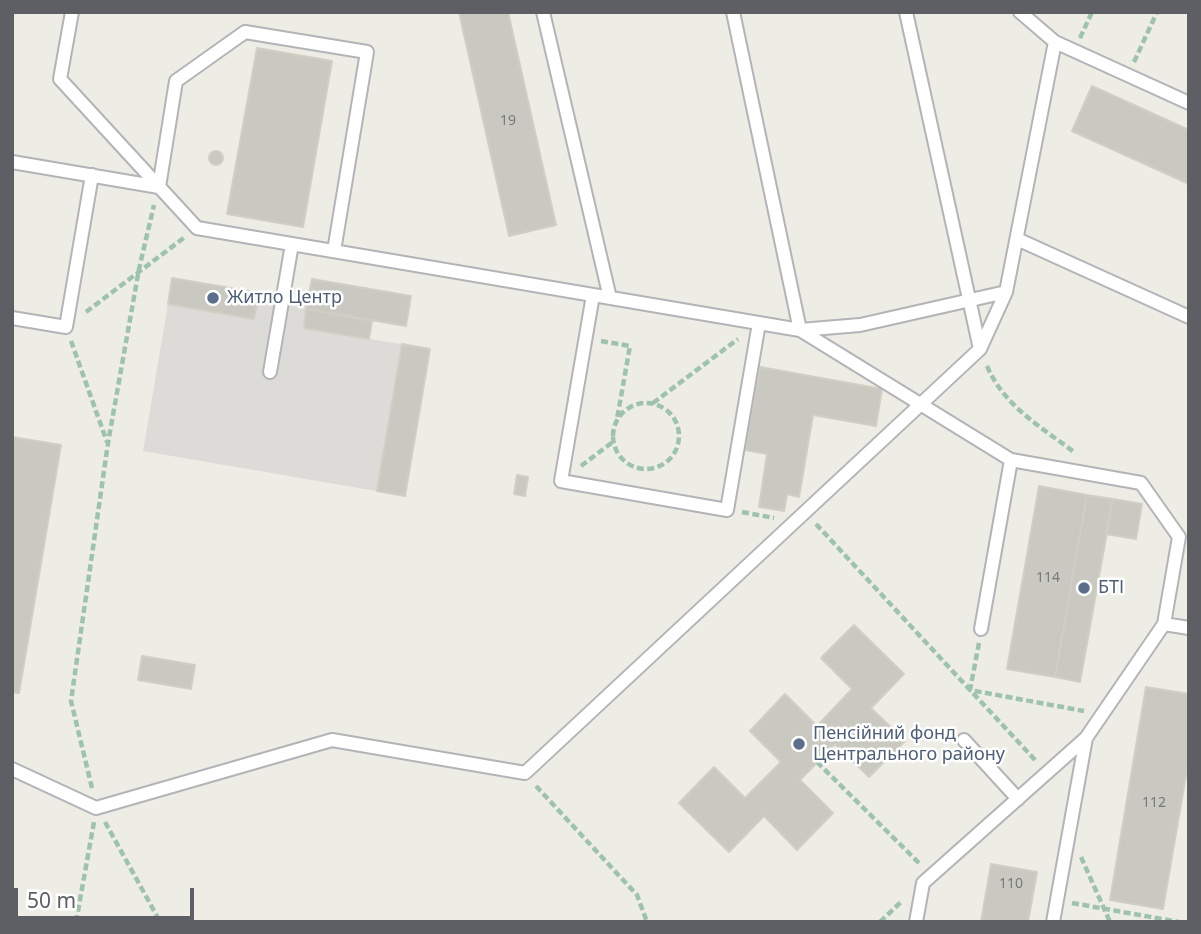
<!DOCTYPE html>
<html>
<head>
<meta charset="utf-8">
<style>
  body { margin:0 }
  #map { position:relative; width:1201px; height:934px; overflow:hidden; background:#edece5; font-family:"Noto Sans",sans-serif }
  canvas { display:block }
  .frame { position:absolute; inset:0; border:14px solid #5d5f64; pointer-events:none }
  .scale { position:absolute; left:14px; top:888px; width:180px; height:32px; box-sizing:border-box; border:4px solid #5d5f64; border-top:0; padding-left:9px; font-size:21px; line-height:24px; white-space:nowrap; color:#5d5f64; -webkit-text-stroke:5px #fff; paint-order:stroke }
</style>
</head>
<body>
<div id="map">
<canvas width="1201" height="934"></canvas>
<div class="frame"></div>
<div class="scale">50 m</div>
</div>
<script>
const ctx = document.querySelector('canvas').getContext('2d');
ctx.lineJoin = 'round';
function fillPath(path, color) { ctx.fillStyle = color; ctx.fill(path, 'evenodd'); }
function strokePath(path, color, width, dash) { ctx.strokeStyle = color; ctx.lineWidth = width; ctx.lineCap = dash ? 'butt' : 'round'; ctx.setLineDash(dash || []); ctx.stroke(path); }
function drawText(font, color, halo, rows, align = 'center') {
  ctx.font = font + ' "Noto Sans",sans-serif'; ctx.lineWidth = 5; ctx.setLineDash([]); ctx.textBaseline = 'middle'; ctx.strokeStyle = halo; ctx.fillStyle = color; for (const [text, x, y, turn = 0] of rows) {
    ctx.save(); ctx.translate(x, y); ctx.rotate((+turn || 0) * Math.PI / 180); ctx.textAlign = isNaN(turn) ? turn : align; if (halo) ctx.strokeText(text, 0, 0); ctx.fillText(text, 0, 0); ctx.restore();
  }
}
fillPath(new Path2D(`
  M259 293 308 301 304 328 430 349 405 496 143 451 168 304 254 319Z`), '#dcdbd7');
const building = new Path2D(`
  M459 12H508L556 225 509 236Z
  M257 48 332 61 303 227 227 214Z
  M1092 86 1189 130V184L1072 131Z
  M209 158a7 7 0 1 1 14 0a7 7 0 1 1-14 0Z
  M172 278 259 293 254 319 168 304Z
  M312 279 411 296 406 326 306 309Z
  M306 309 372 321 369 339 304 328Z
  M402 344 430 349 405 496 377 491Z
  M760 367 882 389 876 426 813 415 799 497 787 494 784 511 759 507 767 454 745 450Z
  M12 437 61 445 19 693 12 692Z
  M517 475 528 477 525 496 514 494Z
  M1039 486 1087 495 1055 677 1007 669Z
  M1087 495 1113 499 1080 682 1055 677Z
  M1113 499 1142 504 1136 539 1106 534Z
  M854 625 904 674 871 708 905 741 869 777 835 744 800 780 833 813 797 850 764 816 729 852 679 803 714 767 745 798 781 762 750 731 785 694 817 726 852 689 821 658Z
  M142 656 195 665 191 689 138 680Z
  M1146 687 1189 694V758L1163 909 1110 900Z
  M991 864 1037 872 1028 922H981Z`);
fillPath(building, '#c9c8c1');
strokePath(building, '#d1cfc4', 2);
const lane = new Path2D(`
  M72 12 60 79 197 228 800 330 860 325 1006 292
  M543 12 610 298
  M733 12 800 330 1011 460 1141 483 1179 537 1164 624 1086 738 923 883 916 922
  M906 12 980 349
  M1020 12 1055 42 1189 103
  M12 162 159 187 176 81 245 32 367 52 334 251
  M1017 239 1189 317
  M593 295 561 481 727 510 759 323
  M12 318 66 327 92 175
  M270 372 292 244
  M1164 624 1189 628
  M981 629 1011 460
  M964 740 1018 799
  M12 769 96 808 332 740 525 773 980 349 1006 292 1055 42
  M1053 922 1086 738`);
strokePath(lane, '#b2b4b8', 16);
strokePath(new Path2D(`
  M1080 38 1092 12
  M1134 62 1157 12
  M86 312 185 237
  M71 341 107 442
  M601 341 630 346 617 419
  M987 366C1004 406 1041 427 1074 452
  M613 436a33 33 0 1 1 66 0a33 33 0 1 1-66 0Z
  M653 403 738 339
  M581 466 614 441
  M742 512 774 518
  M816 524 1036 761
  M979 643 970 690 1084 711
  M817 762 921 865
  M536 786 637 895 647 922
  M92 788 71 701 108 443 139 269 154 205
  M105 822 158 918 181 922
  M1081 857 1110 922
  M1072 903 1179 922
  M76 922 94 822
  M880 922 902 901`), '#9ec2ac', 4.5, [7, 3.5]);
strokePath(lane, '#fff', 12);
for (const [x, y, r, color] of [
  [213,298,7,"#5c6f8a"],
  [1084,588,7,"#5c6f8a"],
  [799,744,7,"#5c6f8a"]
]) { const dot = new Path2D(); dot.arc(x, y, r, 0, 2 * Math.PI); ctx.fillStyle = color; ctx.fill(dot); strokePath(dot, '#fff', 2.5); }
drawText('14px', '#78797b', null, [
  ["19",508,121],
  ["114",1048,578],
  ["112",1154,803],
  ["110",1011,884]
]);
drawText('18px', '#4e5e75', '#fff', [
  ["Житло Центр",227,298],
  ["БТІ",1098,588],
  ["Пенсійний фонд",813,734],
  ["Центрального району",813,755]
], 'left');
</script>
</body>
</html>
